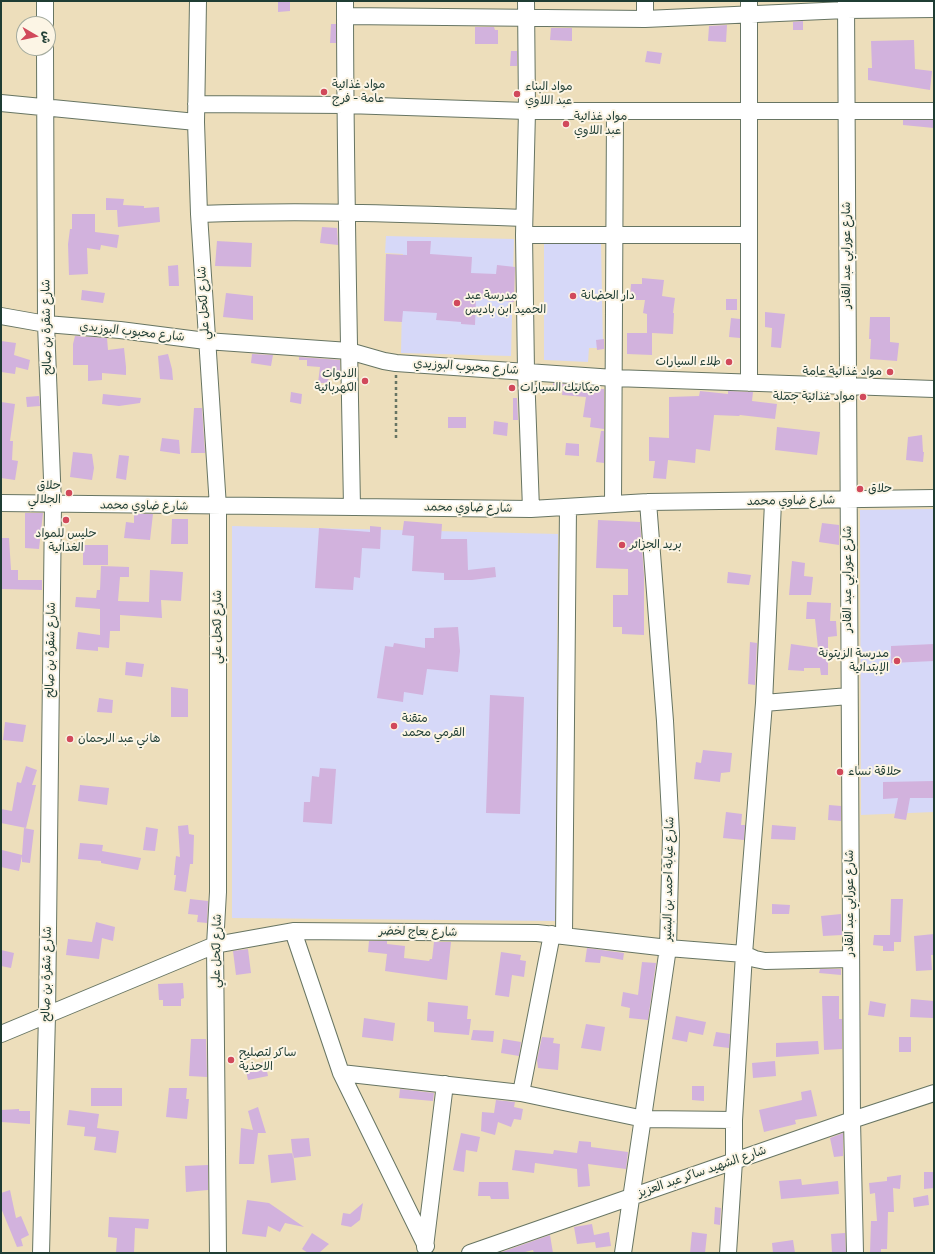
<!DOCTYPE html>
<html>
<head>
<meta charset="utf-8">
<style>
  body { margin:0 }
  #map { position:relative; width:935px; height:1254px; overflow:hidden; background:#eddebb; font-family:"Patrick Hand","Playpen Sans Arabic",sans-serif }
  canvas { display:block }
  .frame { position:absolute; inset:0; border:2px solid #1f3d34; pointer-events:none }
  .north { position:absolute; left:16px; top:16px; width:40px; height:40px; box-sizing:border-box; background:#fcf5e5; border:1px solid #a4ab9e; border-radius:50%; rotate:99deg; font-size:11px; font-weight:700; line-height:16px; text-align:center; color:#1f3d34 }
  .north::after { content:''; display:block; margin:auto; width:14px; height:18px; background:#d1495b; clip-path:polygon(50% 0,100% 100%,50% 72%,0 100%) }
</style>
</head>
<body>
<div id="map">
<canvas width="935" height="1254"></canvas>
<div class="frame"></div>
<div class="north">ش</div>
</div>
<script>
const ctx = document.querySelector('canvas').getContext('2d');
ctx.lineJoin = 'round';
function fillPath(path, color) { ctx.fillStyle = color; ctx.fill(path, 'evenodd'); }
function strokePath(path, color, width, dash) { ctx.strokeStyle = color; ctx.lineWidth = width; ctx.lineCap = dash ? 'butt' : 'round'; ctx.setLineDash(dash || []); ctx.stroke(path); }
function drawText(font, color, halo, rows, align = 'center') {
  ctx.font = font + ' "Patrick Hand","Playpen Sans Arabic",sans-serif'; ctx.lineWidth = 4; ctx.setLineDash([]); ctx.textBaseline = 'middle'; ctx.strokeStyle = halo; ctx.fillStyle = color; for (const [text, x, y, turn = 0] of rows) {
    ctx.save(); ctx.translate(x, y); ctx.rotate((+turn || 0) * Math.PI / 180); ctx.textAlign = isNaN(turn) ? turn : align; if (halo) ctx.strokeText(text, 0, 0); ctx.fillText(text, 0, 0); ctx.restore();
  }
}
fillPath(new Path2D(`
  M386 236 514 239 511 356 401 353 403 254 385 253Z
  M544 244H601L603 348H589L588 362 544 360Z
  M934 509V812L861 815 860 510Z
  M232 526 558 534 555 921 232 918Z`), '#d6d8f8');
fillPath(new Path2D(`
  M278 1H290V11L278 12Z
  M803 21V30H793V22Z
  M331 24H336V43H330Z
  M727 25 726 42 708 41 709 26Z
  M475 27H494L495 30H498V44H475Z
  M551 28H572V41L550 40Z
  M914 40 915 69 932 71 930 90 868 80V68H872L871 41Z
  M511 51H517V66H510Z
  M647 51 662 53 660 64 645 62Z
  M903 120H934V128L903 125Z
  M106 198 124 199 123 205 144 206V208L159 207 160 222 118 227 117 210H106Z
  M72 214H95V232L119 235 117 248 101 245 100 250 87 248 88 274 69 275 68 244 70 229H72Z
  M322 227 337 228 338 245 320 243Z
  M217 241 252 243 251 267 215 266Z
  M407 241H431L430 254 472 257 471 273 496 274 497 265 515 267 514 302 476 298 475 325 461 324V322L436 320 437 313 403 311 402 322 384 321 386 254 407 255Z
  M178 265 179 286H169L168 266Z
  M642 278 664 280 662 296 675 298 673 313H674L673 334 652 333V355L627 354V333H647V314L643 313 645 300H630L631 284H642Z
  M82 290 105 293 103 303 81 300Z
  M226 293 253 296V320L223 317Z
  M726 299H737V310H726Z
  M765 312 785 314 781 348 771 347 772 328 765 327Z
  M870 317H890V342L899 343 897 361 870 359 871 339H869Z
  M731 318 740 319V338L729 337Z
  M75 336 107 338 108 350 124 348 126 367V375L102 373V380L88 381V365H73V344Z
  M604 339V349L597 350 596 340Z
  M1 341 16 343 14 355 30 360 28 370 16 367 15 374 1 372Z
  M168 354 172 369 173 380 160 379 158 356Z
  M252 354 273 355 271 366 251 363Z
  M299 357 340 360V377L329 376 328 383H318L320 367 307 366V360H299Z
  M553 383 593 386V389H604V429L590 427 591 418 583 417 586 397 562 395 563 387 553 386Z
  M700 391 728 394V391L753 392 752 401 777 404 775 419 740 415 739 416 714 415 710 451 696 449 695 463 668 460 666 479 653 478 655 461H649V437L669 438V397L699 396Z
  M291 392 302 394 301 404 290 402Z
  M103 394 141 398 140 403 119 406 102 404Z
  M39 396 40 406 27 407 26 397Z
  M513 398H517L518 420H513Z
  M1 402 15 404 10 441H13L12 460 18 461 15 480 1 478Z
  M194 408H202L205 453H191Z
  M448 417H466V428H448Z
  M494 421 508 423 507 436 493 434Z
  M777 427 820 432 817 455 775 450Z
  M601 431H604V463L596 462Z
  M922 435 923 452H924L923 462 906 460 908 437Z
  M162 438 179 440 180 454 160 451Z
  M566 443 579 444V456L565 455Z
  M73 452 92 454 94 468 92 480 70 477Z
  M119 455 129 456 126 480 116 478Z
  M25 513H43L39 549 25 548Z
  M134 514H153L150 540 124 538 126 522 134 523Z
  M172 519H188V544H171Z
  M598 520 640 522 644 575V635L622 634V627H613V595H628V569L596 568Z
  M404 521 442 524 441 539H467L468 570 495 567 496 577 472 580H444V573L412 571 414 536 402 535Z
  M822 523 839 525V545L819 542Z
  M370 526 381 527 380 549 362 548 360 578 354 577 353 590 315 588 319 528 370 532Z
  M1 538H9L11 570H18V580H42V590L1 589Z
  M83 545H108V565H83Z
  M792 561 805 563 804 576 813 577 811 595H789Z
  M101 566 129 567V577H120L118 601 149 602 150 570 183 572 181 601 161 600 162 618 120 615V631H110L109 648 98 647V651L76 649 78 632 100 635V609L75 607 76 597 96 598 97 590H100Z
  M728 572 751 575 749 585 727 583Z
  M807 602 831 603 830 621H836L837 636 828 637V675H821L820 668H804V671L788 670 791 644 818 648 815 619H806Z
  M458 627 460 651 458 672 427 669 423 695 404 692 403 702 377 698 385 646 393 647 394 643 425 648V638H434V628Z
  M750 642 757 643 755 685 748 684Z
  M934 644V661L891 663V646Z
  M126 662 144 664 142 677 125 675Z
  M171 687 188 689V717H171Z
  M490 695 524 697 520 814 486 813Z
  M99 698 113 700 112 713 97 712Z
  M5 722 26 725 23 742 3 740Z
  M703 750 732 753 730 772 721 773 720 782 694 779 696 762 701 763Z
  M26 766 37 770 32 785H36L26 828 1 823V809L12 811 17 782 21 783Z
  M320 768 336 769 332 824 303 822 304 802H310L312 776 319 777Z
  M934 781V798H910L906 820 894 818 898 798 883 799V782Z
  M80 785 109 788 107 805 78 801Z
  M829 805 841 806V821L828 820Z
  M726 812 742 814 741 825H745L744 840 723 838Z
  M188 825 189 834 194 835 193 864H190L186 892 174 890 176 875H174L176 856 180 857 178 826Z
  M772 825 796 827 795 840 771 839Z
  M146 827 158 829 155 851 143 850Z
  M24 828 34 830 30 863 22 862V856L19 871 1 867 2 850 22 855Z
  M80 843 103 845 102 851 141 858 138 870 101 863V861L78 859Z
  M190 899 208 901 207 923 197 922 198 915 188 914Z
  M891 899H903L901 942H894V951H883V946L873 945 874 935H890Z
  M772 904 790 905 789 914H772Z
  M841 914 842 935 823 936 821 916Z
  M96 922 115 927 113 941 102 938 99 959 66 955 68 939 92 942Z
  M934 934V955H931L932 970 916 971 914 936Z
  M369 941H387V944L405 946 404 958 429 961 430 959H432L434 942H451L447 980 385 971 387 954 368 952Z
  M587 948 624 953 623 960 601 956 600 963 585 962Z
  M248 949 251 973 236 975 233 951Z
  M1 950 14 953 11 968 1 966Z
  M501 952 521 955 520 960 526 961 524 977 512 975 509 997 495 995Z
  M642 962 656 963 648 1020 629 1018 630 1008 621 1006 623 992 638 995Z
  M820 969H841V975L819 973Z
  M183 983 184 998 181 999V1006H163V1000H159L158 984Z
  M822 996H839V1019H842V1049L824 1050Z
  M911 999 934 1001 933 1018 910 1017Z
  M870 1001 886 1004 884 1017 868 1015Z
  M428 1002 468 1006 467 1019H471L469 1035 434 1032V1022L427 1021Z
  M676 1016 706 1022 703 1035 689 1032 687 1042 672 1039Z
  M364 1018 395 1023 393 1041 362 1037Z
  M586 1024 605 1027 601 1051 581 1048Z
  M473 1030 494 1031 493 1042 471 1040Z
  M716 1032 730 1034 729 1048 713 1046Z
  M542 1037 554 1038 553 1043 560 1044 558 1070 538 1068 537 1060Z
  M899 1037H911V1052H899Z
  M191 1039H206L207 1077 189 1076Z
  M503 1039 521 1042 519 1056 501 1053Z
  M818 1041 819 1054 776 1057V1043Z
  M775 1061 776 1076 753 1078 752 1063Z
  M265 1062 268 1076 248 1080 245 1066Z
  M692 1086H704V1101L692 1100Z
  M91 1088H122V1106H91Z
  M169 1088H187L186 1099H189L187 1119 166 1117Z
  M400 1089 434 1093 433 1101 399 1098Z
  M811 1090 817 1116 795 1120 796 1124 764 1132 759 1110 802 1100 801 1092Z
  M496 1100 515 1102 514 1107 523 1109 521 1120 514 1119 511 1127 498 1122 495 1135 481 1131 482 1112 494 1113Z
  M258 1107 266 1133H258L254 1164H239L241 1128 253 1130 248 1111Z
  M19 1109V1111H30V1124L1 1122V1110Z
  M69 1110 99 1114 97 1128 119 1131 116 1153 94 1150 96 1137 84 1136 85 1127 67 1125Z
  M461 1133 480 1137 477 1152 466 1150 464 1172 453 1170Z
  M843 1133V1156L834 1157 830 1138Z
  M309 1138 311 1156 293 1158 291 1139Z
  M579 1141 591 1142V1147L628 1152 626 1169 588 1164 590 1186 578 1187 577 1169 535 1163 534 1173 512 1170 515 1150 553 1154 554 1150 577 1153Z
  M293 1153 296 1180 271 1183 268 1155Z
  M208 1165V1190L186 1192 185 1166Z
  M924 1172H934V1188L924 1189Z
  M901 1175 900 1189 893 1188 894 1212H888L887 1249H881V1253H870L871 1221H877L875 1193 870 1194 869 1183 887 1181V1177Z
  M801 1179 802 1185 838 1181 839 1194 781 1199 779 1181Z
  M479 1182H508L509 1199H491L490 1196H478Z
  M10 1190 16 1218 21 1216 29 1235 21 1239 23 1246 17 1247 1 1208V1193Z
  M928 1195 929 1205 914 1207 913 1198Z
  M247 1200 269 1203 304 1227 285 1223 280 1232 268 1226 266 1237 242 1234Z
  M363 1203 360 1220 351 1227 341 1225 343 1213 350 1214Z
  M715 1207 721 1208 720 1225 714 1224Z
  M109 1217 149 1219 148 1229 135 1228 134 1253H116L117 1238 108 1237Z
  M592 1224 594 1235 609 1232 611 1246 596 1248 595 1242 577 1244 574 1227Z
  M692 1232 707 1234 705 1253H690Z
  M312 1233 329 1244 319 1253H308L302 1249Z
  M845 1233 846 1253H832L831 1234Z
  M550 1235 553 1253H534L533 1250 521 1253H499Z
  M793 1240 795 1253H773L772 1243Z`), '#d2b2dd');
const minor = new Path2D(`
  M198 1 196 122 199 214 218 507V892L215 945 218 1253
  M345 1C345 170 349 338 352 507
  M526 1 527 111 524 235 526 371 531 509
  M645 1V19
  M749 1V383
  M846 1 852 1120 855 1253
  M345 16 645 19 846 10 934 9
  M45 24V1
  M1 103 196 122
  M196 104 346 105 527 111H934
  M199 214C307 210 416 214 524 218
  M524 235H749
  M1 316 46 324 120 330 206 341 349 351 384 361 396 363 614 378 934 389
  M1 503 531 509 648 502 934 498
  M613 504 615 112
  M764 703 849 696
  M293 931 341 1073 426 1246
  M564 935 568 507
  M1 1034 215 945 293 931 537 933 668 948 744 954 755 959 765 961 851 959
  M341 1073 521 1093 644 1119 734 1120
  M521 1093 552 934
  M425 1247 445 1084
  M41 1253 47 1015 53 505 46 324 45 48
  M470 1253 852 1120 934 1093
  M623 1253 668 948 671 834 665 721 648 502
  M728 1253 734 1161V1120L744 954 764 703 773 502`);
strokePath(minor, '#677563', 18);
strokePath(new Path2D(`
  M396 375V439`), '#677563', 2.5, [3, 3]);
strokePath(minor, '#fff', 16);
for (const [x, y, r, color] of [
  [324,92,4,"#d1495b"],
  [517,94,4,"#d1495b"],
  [566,124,4,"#d1495b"],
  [573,296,4,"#d1495b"],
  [457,303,4,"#d1495b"],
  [729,362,4,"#d1495b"],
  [890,372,4,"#d1495b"],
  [365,381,4,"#d1495b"],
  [512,388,4,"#d1495b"],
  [863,397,4,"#d1495b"],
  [860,489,4,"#d1495b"],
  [69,493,4,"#d1495b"],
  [66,520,4,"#d1495b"],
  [622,545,4,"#d1495b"],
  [897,661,4,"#d1495b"],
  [394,726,4,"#d1495b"],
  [70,739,4,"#d1495b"],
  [840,772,4,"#d1495b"],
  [231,1060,4,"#d1495b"]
]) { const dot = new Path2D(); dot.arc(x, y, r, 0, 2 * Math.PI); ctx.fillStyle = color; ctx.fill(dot); strokePath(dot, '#fcf5e5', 1.5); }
drawText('12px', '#1f3d34', '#fcf5e5', [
  ["مواد غذائية",332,85],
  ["عامة - فرج",332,99],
  ["مواد البناء",525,87],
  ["عبد اللاوي",525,101],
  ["مواد غذائية",574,117],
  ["عبد اللاوي",574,131],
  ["مدرسة عبد",465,296],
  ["الحميد ابن باديس",465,310],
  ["دار الحضانة",581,296],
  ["طلاء السيارات",721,362,"right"],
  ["مواد غذائية عامة",882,372,"right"],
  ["الادوات",357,374,"right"],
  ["الكهربائية",357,388,"right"],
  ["ميكانيك السيارات",520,388],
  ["مواد غذائية جملة",855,397,"right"],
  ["حلاق",61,486,"right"],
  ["الجلالي",61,500,"right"],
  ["حلاق",868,489],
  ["حليس للمواد",66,534,"center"],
  ["الغذائية",66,548,"center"],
  ["بريد الجزائر",630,545],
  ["مدرسة الزيتونة",889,654,"right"],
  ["الإبتدائية",889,668,"right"],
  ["متقنة",402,719],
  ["القرمي محمد",402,733],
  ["هاني عبد الرحمان",78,739],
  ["حلاقة نساء",848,772],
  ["ساكر لتصليح",239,1053],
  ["الاحذية",239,1067]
], 'left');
drawText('12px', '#1f3d34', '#fcf5e5', [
  ["شارع عورابي عبد القادر",847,255,-90],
  ["شارع لكحل علي",204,303,-93],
  ["شارع شقرة بن صالح",47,327,-91],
  ["شارع محبوب البوزيدي",132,332,6],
  ["شارع محبوب البوزيدي",466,367,4],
  ["شارع ضاوي محمد",791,501,-1],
  ["شارع ضاوي محمد",144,506,1],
  ["شارع ضاوي محمد",468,508,1],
  ["شارع عورابي عبد القادر",848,579,-90],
  ["شارع لكحل علي",218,627,-90],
  ["شارع شقرة بن صالح",51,650,-89],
  ["شارع غيابة احمد بن البشير",669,879,-89],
  ["شارع عورابي عبد القادر",850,903,-90],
  ["شارع بعاج لخضر",418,932,1],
  ["شارع لكحل علي",217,951,-89],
  ["شارع شقرة بن صالح",47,974,-89],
  ["شارع الشهيد ساكر عبد العزيز",702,1172,-19]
]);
</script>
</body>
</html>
